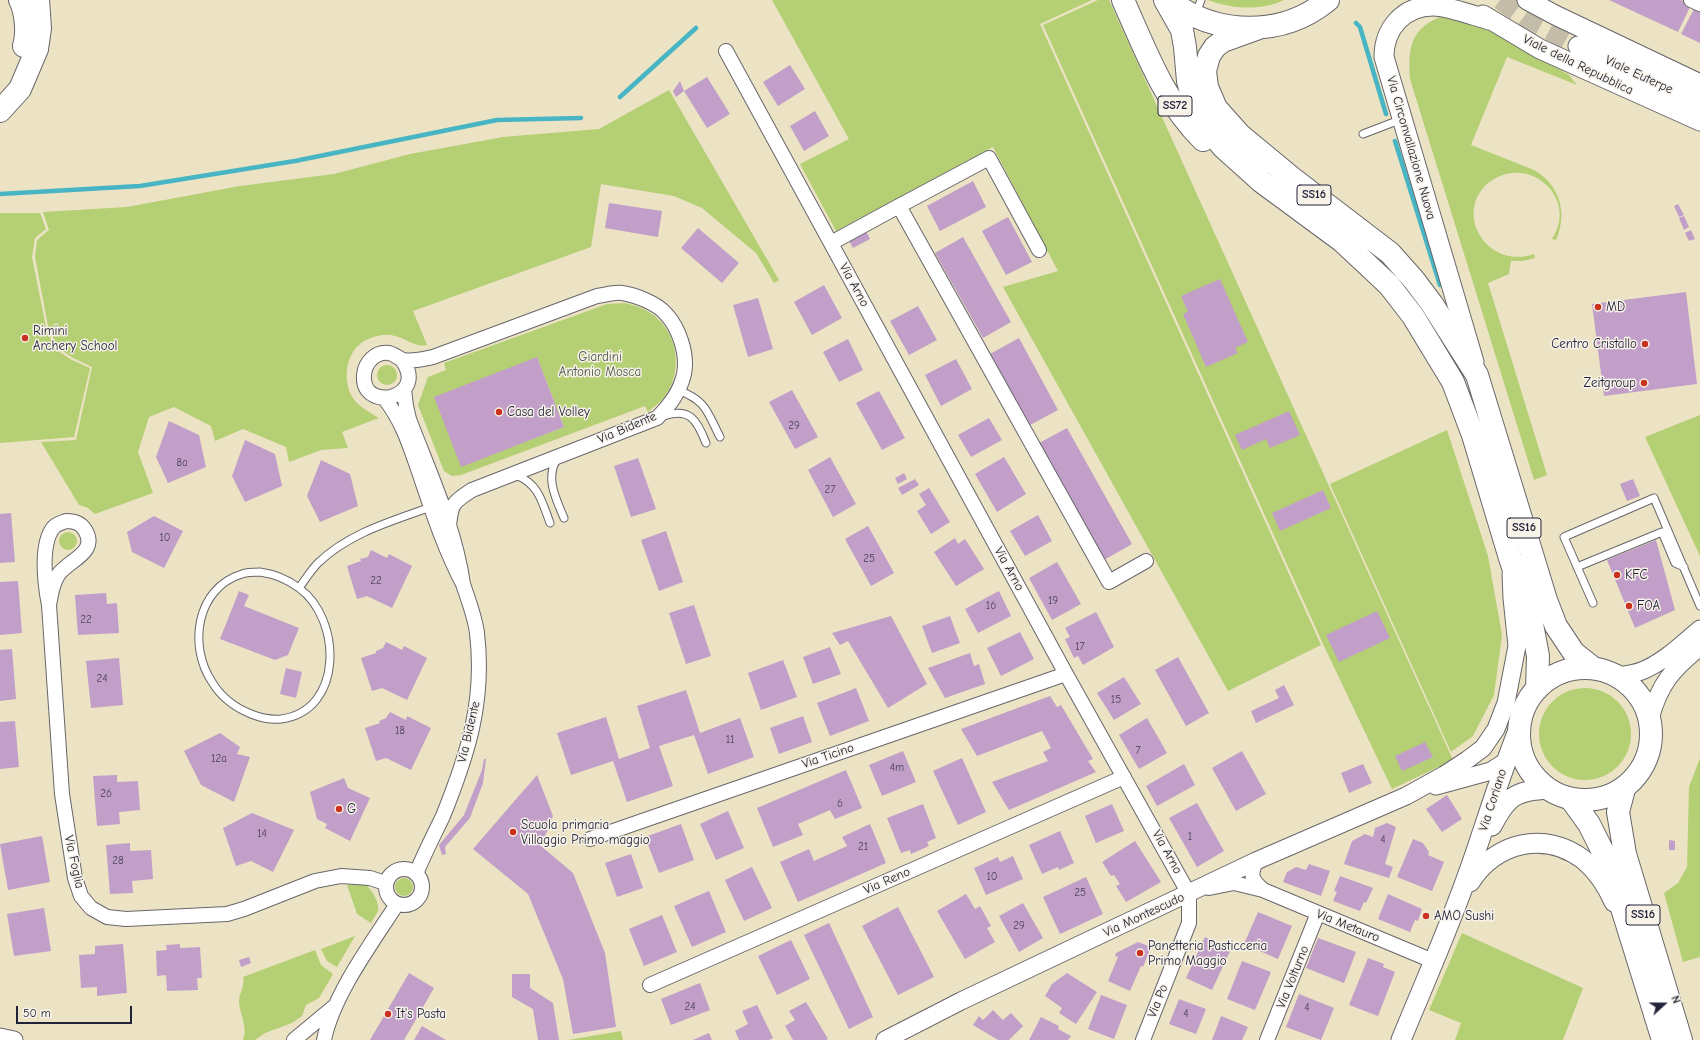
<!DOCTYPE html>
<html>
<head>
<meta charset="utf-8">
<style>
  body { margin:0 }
  #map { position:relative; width:1700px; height:1040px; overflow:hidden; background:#ebe3c3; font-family:"Comic Neue",sans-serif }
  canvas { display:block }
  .north { position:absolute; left:1644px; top:984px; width:40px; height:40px; -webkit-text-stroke:3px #f7f3e8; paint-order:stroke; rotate:69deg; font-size:11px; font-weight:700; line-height:16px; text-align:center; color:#22223b }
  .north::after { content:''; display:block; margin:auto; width:14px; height:18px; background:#22223b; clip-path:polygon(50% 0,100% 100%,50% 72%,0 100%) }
  .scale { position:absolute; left:16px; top:1006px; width:116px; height:18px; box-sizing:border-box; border:2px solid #22223b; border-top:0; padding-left:5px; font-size:12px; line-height:14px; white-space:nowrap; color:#22223b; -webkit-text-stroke:3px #f7f3e8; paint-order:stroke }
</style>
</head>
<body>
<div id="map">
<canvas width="1700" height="1040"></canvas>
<div class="north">N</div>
<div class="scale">50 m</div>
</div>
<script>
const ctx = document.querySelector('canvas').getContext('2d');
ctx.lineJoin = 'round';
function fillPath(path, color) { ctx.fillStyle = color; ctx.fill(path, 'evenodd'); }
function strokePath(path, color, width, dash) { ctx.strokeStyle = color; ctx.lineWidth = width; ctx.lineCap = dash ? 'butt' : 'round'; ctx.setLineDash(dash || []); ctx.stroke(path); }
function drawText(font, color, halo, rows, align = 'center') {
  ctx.font = font + ' "Comic Neue",sans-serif'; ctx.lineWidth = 3; ctx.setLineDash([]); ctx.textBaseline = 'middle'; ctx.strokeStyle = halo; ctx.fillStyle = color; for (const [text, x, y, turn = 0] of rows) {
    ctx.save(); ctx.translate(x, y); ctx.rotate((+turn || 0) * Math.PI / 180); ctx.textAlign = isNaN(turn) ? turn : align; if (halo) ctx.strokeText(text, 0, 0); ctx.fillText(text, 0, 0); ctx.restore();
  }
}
fillPath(new Path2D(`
  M772 0H1092L1040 24 1321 645 1228 691 1003 287 1058 271 993 147 836 231 800 164 849 139Z
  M1098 0H1109L1453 760 1392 789 1323 644 1043 25Z
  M1208 0H1284C1261 11 1232 9 1208 0Z
  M1443 16 1462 19 1510 40 1569 75 1577 85 1507 57 1471 145 1534 170C1560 185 1568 213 1556 240L1552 239C1580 197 1526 151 1487 184 1454 214 1487 270 1534 254L1535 258 1523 261H1511L1509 274 1488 283 1547 475 1534 480 1410 79C1408 48 1410 28 1443 16Z
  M669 90 779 280 774 283 756 253 702 208 674 196 601 184 591 247 413 311 427 345C415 348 406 338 395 336 386 333 374 336 366 340 344 351 341 385 356 402 363 409 371 413 379 418L342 432 348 448 321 450 289 462 286 447 243 429 215 441 211 426 174 407 149 417 138 452 153 493 95 514 88 508 79 505 41 442 76 440 92 367 73 358 57 347 48 326 35 257 37 240 49 230 43 212 127 207 240 186 334 174 410 154 503 137 599 129Z
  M0 213H40L46 229 35 238 32 257 46 327 55 349 72 360 90 368 74 437 0 443Z
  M625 303C637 306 649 310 658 319 680 340 682 376 662 400 658 404 652 408 648 412L645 406 461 475 452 476 444 471 418 405 428 377 446 370 444 363 607 304ZM537 357 564 427 461 466Z
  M377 375a10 10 0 1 1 20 0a10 10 0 1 1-20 0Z
  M1700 415V556L1645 437Z
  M1447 430 1488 556 1502 635 1494 695 1473 736 1451 752 1330 484Z
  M59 541a9 9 0 1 1 18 0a9 9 0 1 1-18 0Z
  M1539 734a46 46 0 1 1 92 0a46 46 0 1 1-92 0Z
  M1700 758V957L1683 962 1664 893 1678 883 1687 867 1689 787Z
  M395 887a9 9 0 1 1 18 0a9 9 0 1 1-18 0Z
  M347 885H366C372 890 380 903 378 911 376 915 373 919 371 923L357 914Z
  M1462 933 1583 988 1563 1040H1455L1461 1023 1429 1010Z
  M355 936 337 967 327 961 321 949Z
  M315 950 321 965 333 974 319 998 306 1005 302 1016 292 1023 265 1033 255 1040H243C248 1027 240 1015 239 1002 239 993 245 987 243 977Z
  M621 1031 623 1040H568Z`), '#b5cf74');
strokePath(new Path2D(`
  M1356 23 1360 27 1386 114
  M620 97 696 28
  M1395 141 1440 285
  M0 194 140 186 295 161 497 120 581 118`), '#47b5c3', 4.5);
fillPath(new Path2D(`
  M1609 0H1681L1691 5 1678 32Z
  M1695 7 1700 9V43L1681 34Z
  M790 65 805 89 778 106 763 82Z
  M707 77 730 114 707 128 684 91Z
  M680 81 684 91 676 97 673 91Z
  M815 111 829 136 804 151 790 126Z
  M973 181 986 207 940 231 927 206Z
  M609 203 662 211 658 237 605 228Z
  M1678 204 1684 215 1679 217 1674 206Z
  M1684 216 1689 227 1684 230 1679 218Z
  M1008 217 1032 262 1006 275 982 231Z
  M698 228 739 263 722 283 681 248Z
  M1691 230 1695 239 1689 241 1685 233Z
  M866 231 870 239 853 248 849 241Z
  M963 237 1011 322 983 338 935 253Z
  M1220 279 1248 342 1235 348 1238 353 1206 367 1183 314 1188 312 1181 296Z
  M824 285 842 318 812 335 794 302Z
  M1686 292 1697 384 1604 396 1592 304Z
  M758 298 773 349 748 357 733 305Z
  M918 306 937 340 909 355 890 321Z
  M1019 338 1058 410 1030 425 990 354Z
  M848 339 863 370 839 382 823 352Z
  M537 357 564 427 461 467 434 397Z
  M956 359 972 389 941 406 925 375Z
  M792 390 818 437 795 449 769 402Z
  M879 391 905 438 882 450 856 403Z
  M1289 411 1300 435 1270 448 1266 439 1242 450 1235 435Z
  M989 418 1002 440 971 457 958 435Z
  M169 421 199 435 206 467 168 483 156 457Z
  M1067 428 1132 544 1104 560 1039 443Z
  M245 440 275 454 282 486 245 502 232 476Z
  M830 457 856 504 833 517 808 470Z
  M1004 457 1026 494 997 512 975 474Z
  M638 458 656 509 631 517 614 466Z
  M321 460 350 474 358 506 320 522 307 496Z
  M904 473 907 479 898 484 895 478Z
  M915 479 919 485 902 495 898 488Z
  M1633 479 1640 496 1627 501 1620 484Z
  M929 488 950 522 931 534 917 511 926 505 919 494Z
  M1323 490 1331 508 1280 531 1272 513Z
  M11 513 15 562 0 563V514Z
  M1038 515 1052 541 1025 556 1010 531Z
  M154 516 183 531 164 568 132 552 127 532Z
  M868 526 894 573 871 586 845 539Z
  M666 531 683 582 659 591 641 540Z
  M955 538 958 544 965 539 984 569 956 586 934 552Z
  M1656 540 1675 610 1635 628 1607 560Z
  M371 550 387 558 389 554 412 566 392 608 367 596 357 599 347 566 361 561 360 559 368 557Z
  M1057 562 1081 604 1052 620 1029 578Z
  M18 581 22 633 0 635V582Z
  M239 591 249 595 244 606 299 628 288 655 275 660 220 639Z
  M999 591 1011 616 978 633 965 609Z
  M106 593 107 604 117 603 119 633 78 635 75 595Z
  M694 605 711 656 686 664 669 613Z
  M1377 611 1390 638 1339 662 1326 635Z
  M1096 612 1114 647 1083 665 1078 656 1074 658 1065 639 1070 637 1065 628Z
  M891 616 927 684 888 708 848 641 840 645 832 633Z
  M950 616 960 643 932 653 922 626Z
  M1020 632 1034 659 1001 676 987 648Z
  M386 642 402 650 404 646 427 658 407 700 382 688 372 691 361 658 376 653V651L383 648Z
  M830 647 841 674 813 684 803 657Z
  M12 649 16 699 0 701V650Z
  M970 653 974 666 979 664 985 684 945 698 928 668Z
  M1178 657 1209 713 1186 726 1155 670Z
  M119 658 123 705 91 708 86 661Z
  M783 660 797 697 761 710 748 673Z
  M286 668 302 672 296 698 280 694Z
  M1124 677 1141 704 1114 720 1097 693Z
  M1284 685 1294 705 1256 723 1251 711 1279 698 1275 690Z
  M856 688 869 721 830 736 817 703Z
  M686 690 700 733 740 718 754 757 708 774 694 735 659 746 673 786 627 802 613 761 571 775 557 733 606 717 619 759 650 748 637 706Z
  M1050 696 1057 707 1061 705 1093 759 1088 761 1096 772 1009 810 992 782 1048 761 1043 752 1051 748 1042 731 977 756 961 729Z
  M390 712 406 720 407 716 431 728 411 770 386 758 376 761 365 728 380 723 379 721 386 718Z
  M803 716 812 742 779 754 770 728Z
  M1147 718 1167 753 1139 769 1119 735Z
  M15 721 19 767 0 769V722Z
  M220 733 240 747 237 754 250 757 234 802 201 785 184 751Z
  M1425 742 1433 757 1402 771 1395 756Z
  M903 751 916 782 882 796 869 765Z
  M1242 751 1266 794 1236 811 1212 768Z
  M962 758 986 812 958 825 933 771Z
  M484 759H486L483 783 470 818 445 847 446 854 442 855 439 845 464 815 482 770Z
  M1184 764 1195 785 1157 806 1146 786Z
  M1363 764 1372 783 1349 793 1341 773Z
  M846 770 862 808 835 819 830 810 798 824 803 835 773 847 757 808Z
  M117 775V782L138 781 140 810 119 812 120 824 97 826 93 776Z
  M537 775 553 816 541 846 573 873 605 953 616 1027 573 1034 563 979 528 894 473 849Z
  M344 778 348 788 370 798 350 841 325 828 327 824 317 819 310 792Z
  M1447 795 1462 819 1442 832 1426 809Z
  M1197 803 1224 851 1197 867 1169 818Z
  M923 804 936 838 927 842 929 846 911 854 910 850 901 853 887 818Z
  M1112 804 1124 831 1096 843 1085 816Z
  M728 811 744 848 716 860 700 824Z
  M252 813 294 830 273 872 251 861 236 866 223 828Z
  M1387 823 1396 827 1385 864 1393 867 1389 878 1344 864 1352 841 1365 834 1373 837 1375 828Z
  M681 824 694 860 659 873 645 837Z
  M870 824 886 863 798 902 780 862 809 849 814 861 847 846 842 837Z
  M1060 831 1074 863 1059 870 1058 867 1042 874 1029 845Z
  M42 836 50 882 8 890 0 844Z
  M1413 839 1423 843 1429 852 1428 855 1444 862 1432 891 1397 877Z
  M1669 840 1675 841V850H1669Z
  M1135 841 1161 882 1126 902 1116 886 1120 884 1114 875 1111 876 1102 862Z
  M130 843V851L151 850 153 879 132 881 133 893 110 894 106 845Z
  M631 854 643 888 617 897 605 863Z
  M1013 856 1023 879 986 895 974 868 998 857 1000 862Z
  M1309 864 1330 871 1321 896 1283 882 1287 872 1296 867 1306 870Z
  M752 867 772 908 744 921 725 880Z
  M1340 876 1373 888 1366 903 1364 902 1360 911 1333 901 1337 892 1334 891Z
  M1086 877 1103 914 1060 934 1043 897Z
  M709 891 726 932 692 947 674 906Z
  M966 894 975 909 980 906 991 926 987 928 995 942 965 959 937 911Z
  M1388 894 1422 909 1418 921 1415 920 1410 932 1378 919Z
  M1023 903 1043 938 1019 952 999 916Z
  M898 907 934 977 898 995 862 926Z
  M44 908 51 951 14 956 7 914Z
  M1258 912 1292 926 1278 959 1244 944Z
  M662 915 677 952 644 966 629 929Z
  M829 923 873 1017 849 1029 804 935Z
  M1205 937 1231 949 1212 990 1186 978Z
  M1318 938 1356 952 1344 983 1306 968Z
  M791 940 810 979 777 995 758 956Z
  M1138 942 1151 947 1143 967 1141 966 1130 991 1108 981 1118 957 1115 956 1116 953Z
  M123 944 127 993 97 996V987L81 988 79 955 95 954V946Z
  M180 944V948L200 947 202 978H197L198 990 167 991 166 975 157 976 156 951 167 950 166 945Z
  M249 957 251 963 241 967 239 960Z
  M1368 958 1384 964 1383 967 1395 972 1378 1016 1349 1005Z
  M1242 961 1271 972 1255 1010 1227 999Z
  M409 973 434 988 404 1040H370Z
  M1067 973 1097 992 1076 1024 1059 1013 1062 1008 1045 996 1052 984Z
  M512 974H530V988L553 1003 559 1040H538L533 1009 512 997Z
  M700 983 710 1010 671 1025 661 999Z
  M1299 994 1334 1008 1321 1040 1286 1027Z
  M1101 995 1127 1005 1114 1039 1088 1029Z
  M1179 999 1206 1009 1196 1034 1169 1024Z
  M806 1002 828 1039 826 1040H793L785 1026 795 1020 789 1011Z
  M757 1005 773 1038 769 1040H739L735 1031 748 1024 742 1011Z
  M993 1010 1003 1020 1011 1013 1023 1026 1009 1040H998L973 1025 979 1016 983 1020Z
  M1221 1016 1248 1027 1242 1040H1212Z
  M1041 1017 1059 1026 1058 1029 1071 1036 1068 1040H1029Z
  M422 1026 446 1040H414Z
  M709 1033 712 1040H693Z`), '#c29fc8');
strokePath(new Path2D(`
  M1500 0 1524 17 1578 46`), '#c3bca8', 19, [19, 10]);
const service = new Path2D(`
  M1196 13 1201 0
  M1363 134 1402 119
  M678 390C707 401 707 412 720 437
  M663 416C690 407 697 420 706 443
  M557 459C545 478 556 499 564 518
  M516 475C539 484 542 502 550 523
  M1577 567 1662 532 1675 563 1684 567
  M260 572C274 574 287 579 299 588 342 619 344 711 281 719 271 720 261 718 251 714 236 708 221 697 212 682 188 646 196 588 242 574 247 572 254 572 260 572Z
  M299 588C305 580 311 570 318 563 349 533 392 521 431 507
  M1593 603 1564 537 1654 498 1700 606`);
const minor = new Path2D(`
  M1691 0 1700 4
  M726 51 1066 674 1189 894V923L1143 1040
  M899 206 989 158 1039 250
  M831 243 899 206 1109 582 1146 561
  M402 360C430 398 361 414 364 375 365 362 376 351 389 353 394 354 398 358 403 360 413 362 424 359 433 357L597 296C605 295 614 292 622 293 635 295 657 303 666 314 679 328 688 354 684 374 680 392 670 405 657 418L472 490C453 502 451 504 449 526
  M384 398C402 420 410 446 419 472 432 510 444 548 463 584 455 527 429 472 409 419L406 406 404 389
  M66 521C74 521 81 523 85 530 99 553 68 560 58 575 52 584 51 595 49 605 45 585 40 545 53 528 56 524 61 523 66 521Z
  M49 605 62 794 75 878 81 896 91 908 107 917 126 919 227 914 244 909 315 881 341 876 370 878 385 883
  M590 839 1066 674
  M1256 861C1250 876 1251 879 1263 890L1433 961
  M386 887a18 18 0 1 1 36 0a18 18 0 1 1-36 0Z
  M416 874C424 854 434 835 443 816 468 754 485 701 477 633 475 617 468 599 463 584
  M1209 888 1234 883 1263 890
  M650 985 1124 777
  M294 1040 335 1006
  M324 1040C333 995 372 943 397 904
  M1267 1040 1318 913`);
const tertiary = new Path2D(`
  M1617 676C1626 675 1635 674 1644 670 1665 661 1683 643 1700 629
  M1650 719C1659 685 1672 669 1700 647
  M1436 786 1491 771 1505 762
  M0 1037 14 1040
  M885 1040 961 1001 1256 861 1406 796 1444 775 1467 760 1483 748 1496 729 1506 703 1517 646 1512 598 1511 574`);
const secondary = new Path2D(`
  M1527 0 1555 15 1700 84
  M1483 15 1540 49 1700 121
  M1578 46 1700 104
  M1474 362 1384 57C1384 29 1403 6 1433 6 1449 6 1477 17 1493 21
  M1492 826C1507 797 1514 791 1548 789
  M1470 882C1496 842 1545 830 1584 860 1597 871 1607 886 1614 902
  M1401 1040C1424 984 1449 928 1469 871 1486 823 1500 775 1519 728`);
const primary = new Path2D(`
  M1123 0C1145 49 1164 102 1203 140
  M1165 0 1182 30 1185 47 1188 81 1193 101 1208 129 1223 147 1262 182 1342 241 1389 285 1413 316 1453 382 1473 435 1510 558 1532 624 1538 656 1537 689
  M1169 0C1215 36 1282 38 1328 0
  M1259 28 1223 41 1215 47 1209 56 1205 71 1207 87 1216 108 1240 135 1292 178 1390 253 1414 280 1432 304 1477 375 1546 600 1556 626 1574 653 1593 668
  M1519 734a66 66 0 1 1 132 0a66 66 0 1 1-132 0Z
  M1624 789 1618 812 1625 854 1681 1040
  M1571 799 1589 824 1607 860 1663 1040`);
const motorway = new Path2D(`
  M20 0C26 12 28 33 24 46
  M0 111 20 89 37 49 40 28 38 0`);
strokePath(service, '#68666b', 9);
strokePath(minor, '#68666b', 16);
strokePath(tertiary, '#68666b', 19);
strokePath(secondary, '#68666b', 21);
strokePath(primary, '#68666b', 24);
strokePath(motorway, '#68666b', 24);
strokePath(service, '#fff', 7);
strokePath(minor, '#fff', 14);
strokePath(tertiary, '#fff', 17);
strokePath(secondary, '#fff', 19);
strokePath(primary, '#fff', 22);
strokePath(motorway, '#fff', 22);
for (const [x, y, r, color] of [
  [1598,307,4,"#c8321e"],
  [25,338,4,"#c8321e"],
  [1645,344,4,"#c8321e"],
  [1644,383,4,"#c8321e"],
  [499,412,4,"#c8321e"],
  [1617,575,4,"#c8321e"],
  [1629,606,4,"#c8321e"],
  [339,809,4,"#c8321e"],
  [513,832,4,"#c8321e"],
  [1426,916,4,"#c8321e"],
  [1140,953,4,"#c8321e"],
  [388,1014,4,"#c8321e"]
]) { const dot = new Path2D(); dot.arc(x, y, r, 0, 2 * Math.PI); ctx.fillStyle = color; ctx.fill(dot); strokePath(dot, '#f7f3e8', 1.5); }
drawText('11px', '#4a415e', null, [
  ["29",794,426],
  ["8a",182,463],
  ["27",830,490],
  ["10",165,538],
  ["25",869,559],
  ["22",376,581],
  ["19",1053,601],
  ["16",991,606],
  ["22",86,620],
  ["17",1080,647],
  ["24",102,679],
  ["15",1116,700],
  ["18",400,731],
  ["11",730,740],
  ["7",1138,751],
  ["12a",219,759],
  ["4m",897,768],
  ["26",106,794],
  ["6",840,804],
  ["14",262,834],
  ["1",1190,837],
  ["4",1383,840],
  ["21",863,847],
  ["28",118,861],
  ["10",992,877],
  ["25",1080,893],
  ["29",1019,926],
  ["24",690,1007],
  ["4",1307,1008],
  ["4",1186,1014]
]);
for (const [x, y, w] of [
  [1175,106,34],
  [1314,195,34],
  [1524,528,34],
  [1643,915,34]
]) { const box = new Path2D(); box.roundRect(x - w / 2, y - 10, w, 20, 3); ctx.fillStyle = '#f7f3e8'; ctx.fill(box); strokePath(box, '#22223b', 1); }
drawText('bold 12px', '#22223b', null, [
  ["SS72",1175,106],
  ["SS16",1314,195],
  ["SS16",1524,528],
  ["SS16",1643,915]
]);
drawText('13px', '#22223b', '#f7f3e8', [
  ["Viale della Repubblica",1578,65,26],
  ["Viale Euterpe",1639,75,25],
  ["Via Circonvallazione Nuova",1411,148,74],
  ["Via Arno",854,285,61],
  ["Via Bidente",627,428,-23],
  ["Via Arno",1009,569,61],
  ["Via Bidente",469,732,-77],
  ["Via Ticino",828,756,-19],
  ["Via Coriano",1493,800,-72],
  ["Via Arno",1167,852,61],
  ["Via Foglia",74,862,78],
  ["Via Reno",887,881,-24],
  ["Via Montescudo",1144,915,-25],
  ["Via Metauro",1348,926,22],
  ["Via Volturno",1293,977,-68],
  ["Via Po",1158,1001,-68]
]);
drawText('13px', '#22223b', '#f7f3e8', [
  ["MD",1606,307],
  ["Rimini",33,331],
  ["Archery School",33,346],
  ["Centro Cristallo",1637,344,"right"],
  ["Zeitgroup",1636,383,"right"],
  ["Casa del Volley",507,412],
  ["KFC",1625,575],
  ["FOA",1637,606],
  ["G",347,809],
  ["Scuola primaria",521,825],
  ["Villaggio Primo maggio",521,840],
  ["AMO Sushi",1434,916],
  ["Panetteria Pasticceria",1148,946],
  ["Primo Maggio",1148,961],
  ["It's Pasta",396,1014]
], 'left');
drawText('13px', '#4e564c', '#f7f3e8', [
  ["Giardini",600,357],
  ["Antonio Mosca",600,372]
]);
</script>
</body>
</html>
